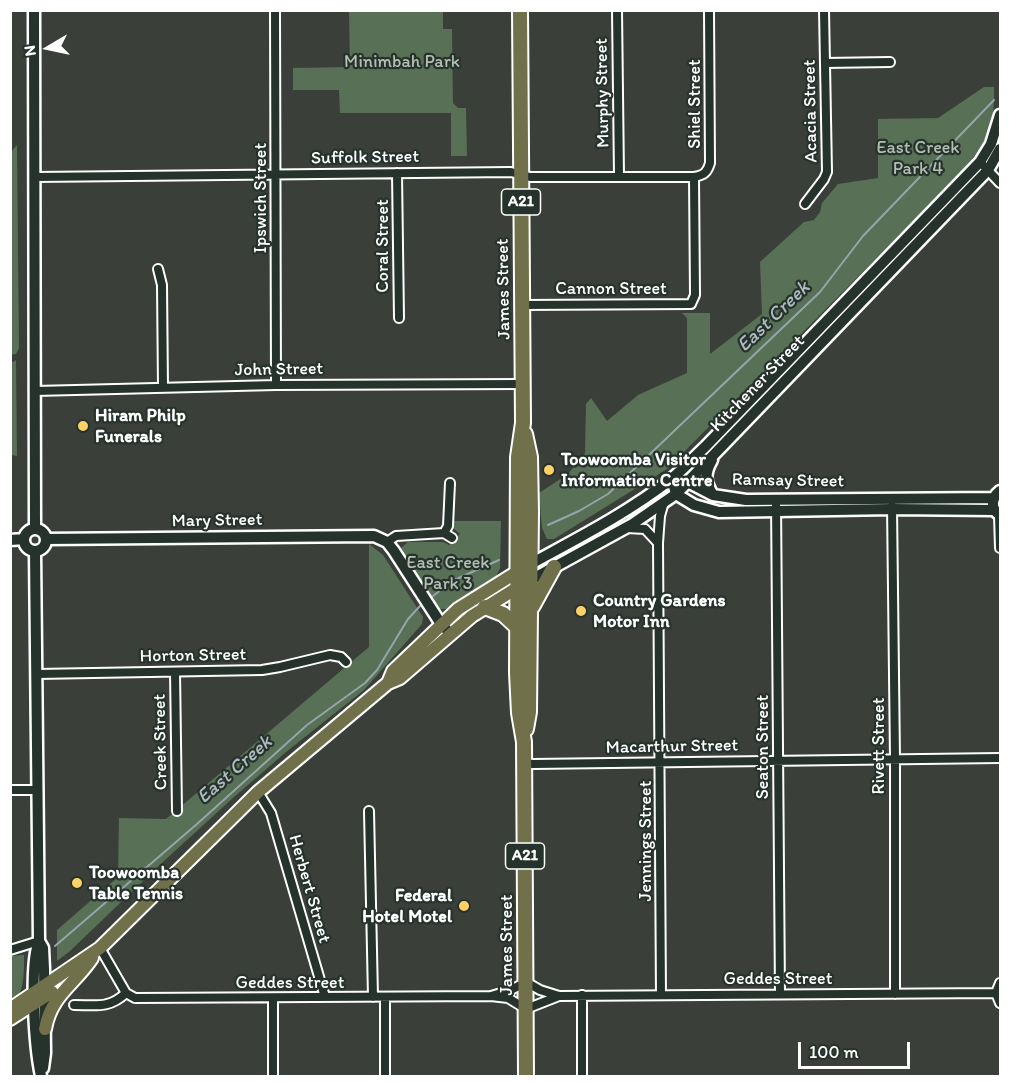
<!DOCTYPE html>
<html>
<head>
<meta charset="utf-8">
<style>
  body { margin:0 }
  #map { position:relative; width:1011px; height:1087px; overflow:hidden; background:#3a4039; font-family:Itim,sans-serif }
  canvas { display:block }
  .frame { position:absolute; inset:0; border:12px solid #fff; pointer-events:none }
  .north { position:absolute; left:18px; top:18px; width:60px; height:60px; -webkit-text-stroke:4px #26332d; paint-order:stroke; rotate:261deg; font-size:16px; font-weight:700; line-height:24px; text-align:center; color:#fff }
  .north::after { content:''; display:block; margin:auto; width:21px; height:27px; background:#fff; clip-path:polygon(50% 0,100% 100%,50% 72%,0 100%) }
  .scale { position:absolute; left:798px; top:1042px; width:112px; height:27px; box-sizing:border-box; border:3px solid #fff; border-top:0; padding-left:8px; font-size:18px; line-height:21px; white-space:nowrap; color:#fff; -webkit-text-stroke:4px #26332d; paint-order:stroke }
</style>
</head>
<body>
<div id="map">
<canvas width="1011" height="1087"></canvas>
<div class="frame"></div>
<div class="north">N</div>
<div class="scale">100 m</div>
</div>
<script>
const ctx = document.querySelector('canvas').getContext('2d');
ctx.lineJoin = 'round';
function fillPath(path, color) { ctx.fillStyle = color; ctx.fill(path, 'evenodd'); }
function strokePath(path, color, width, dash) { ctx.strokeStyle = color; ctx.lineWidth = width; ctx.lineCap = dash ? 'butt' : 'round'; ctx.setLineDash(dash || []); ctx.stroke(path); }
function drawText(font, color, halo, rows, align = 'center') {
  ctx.font = font + ' Itim,sans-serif'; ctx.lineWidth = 4.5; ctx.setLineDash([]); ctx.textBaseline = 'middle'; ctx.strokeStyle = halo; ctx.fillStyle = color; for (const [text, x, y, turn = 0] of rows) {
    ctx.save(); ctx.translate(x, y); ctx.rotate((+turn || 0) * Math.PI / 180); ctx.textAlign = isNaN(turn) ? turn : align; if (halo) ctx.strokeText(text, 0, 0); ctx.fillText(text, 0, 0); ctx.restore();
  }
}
fillPath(new Path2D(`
  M349 11H443V29H452L453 103 458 108H466L467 156H451V113H340L339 90H293V68L350 67Z
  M984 87H994C995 126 988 139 964 170L667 469 554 539H547L542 528 539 493 568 474 585 453 586 404 591 398 607 421 638 395 687 373V318L682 313H710V354L762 314 760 262 804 222 814 220 820 212 822 203 838 184 878 178V119L938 118Z
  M17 145 19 348 16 354 10 355V153Z
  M16 360 17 456 12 455 11 363Z
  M454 521H501L500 568 496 577 446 609H441L434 604 402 555 401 548 408 542H443L449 545 460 534 453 528Z
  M369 544 383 555 423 617 422 624 364 690 286 752 233 798 165 860 69 952 57 961V930L118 877 119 818 166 819 369 647Z
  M24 955C24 972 25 993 11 1005V956Z`), '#587055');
strokePath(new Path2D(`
  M548 525 579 511 608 494 820 292 863 236 994 100
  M433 596 452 581 499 560
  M55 946 197 824 307 725 365 683 377 670 408 619 420 606`), '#96a5ac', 2);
const street = new Path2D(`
  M275 10 276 385
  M617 10 619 176
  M825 63 890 62
  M980 162 1000 183
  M397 173 399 318
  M35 177 511 172 530 177H694
  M805 204 824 179 827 172 824 10
  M158 269 162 285 163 388
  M522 305 691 304 695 295 694 177C704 175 707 173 710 163L709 10
  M35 391 276 385 523 384
  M776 500 780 994
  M892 506 895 759V994
  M999 515 1000 548
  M627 528 645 529 658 543
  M444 533 448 526 450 483
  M387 542 396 536 444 533 452 538
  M175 672 177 811
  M37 674 262 670 280 667 330 655 341 657 346 662
  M524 763 533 764 1000 758
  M10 790H38
  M258 792 271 813 325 997
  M369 811 373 997
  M100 948 126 993 135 998 491 996 508 998 526 1009 559 996
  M10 950 39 941
  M1000 983 996 993 1000 1003
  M582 995V1076
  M661 995 658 543 660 516 664 502
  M491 996 511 990 526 982 540 990 559 996 996 993
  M385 997V1076
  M273 998V1076
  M74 1005C96 1005 109 1009 126 993`);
const secondary = new Path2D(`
  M34 10 35 529
  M712 460C704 474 705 482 713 495
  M1000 491C991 498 990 509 1000 515
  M994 498 746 500 713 495 688 482 672 478 676 494 694 505 719 512 892 509 995 510
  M24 540a11 11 0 1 1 22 0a11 11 0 1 1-22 0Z
  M46 539 374 536 387 542 394 551 441 624 451 634
  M10 540 24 539
  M35 552 39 941C29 967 35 1048 41 1076
  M527 566C576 539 626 514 671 479 683 470 693 458 705 447L980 162 991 144 1000 115
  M531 580 631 525 676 494 959 200 988 170 1000 149
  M39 941 43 948 44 969 45 1053 43 1068`);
const primary = new Path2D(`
  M388 683 393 671 458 609 517 572
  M10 1009 100 948 258 792 388 683 400 678 472 616 525 583
  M10 1019 52 992
  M45 1029C51 995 74 985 92 958`);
const highway = new Path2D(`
  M520 10 523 423 518 457 517 673 519 713 524 742 526 1076
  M525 434 530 457 531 512 529 712 526 729
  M485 607 503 614 517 627
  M532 607 554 567`);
strokePath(street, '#fff', 12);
strokePath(secondary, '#fff', 15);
strokePath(primary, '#fff', 16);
strokePath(highway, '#fff', 18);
strokePath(street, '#26332d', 8);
strokePath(secondary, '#26332d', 10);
strokePath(primary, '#70704a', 12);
strokePath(highway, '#70704a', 14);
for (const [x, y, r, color] of [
  [83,426,6,"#ffd166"],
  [549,470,6,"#ffd166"],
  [581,611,6,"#ffd166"],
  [77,883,6,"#ffd166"],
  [464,906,6,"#ffd166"]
]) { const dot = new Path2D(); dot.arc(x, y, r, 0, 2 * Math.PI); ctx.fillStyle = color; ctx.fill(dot); strokePath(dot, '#26332d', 2); }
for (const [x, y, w] of [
  [521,202,39],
  [525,856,39]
]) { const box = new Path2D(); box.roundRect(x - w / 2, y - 13, w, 26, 4.5); ctx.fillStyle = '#26332d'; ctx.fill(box); strokePath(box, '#fff', 1.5); }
drawText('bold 16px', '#fff', null, [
  ["A21",521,202],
  ["A21",525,856]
]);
drawText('18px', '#b4bfb2', '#26332d', [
  ["Minimbah Park",402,62],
  ["East Creek",918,148],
  ["Park 4",918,169],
  ["East Creek",448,563],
  ["Park 3",448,584]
]);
drawText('18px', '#fff', '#26332d', [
  ["Murphy Street",603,93,-91],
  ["Shiel Street",695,104,-90],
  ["Acacia Street",811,111,-91],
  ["Suffolk Street",365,158,-1],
  ["Ipswich Street",261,198,-90],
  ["Coral Street",383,246,-90],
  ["James Street",504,289,-91],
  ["Cannon Street",611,289],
  ["John Street",279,370,-1],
  ["Kitchener Street",758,384,-46],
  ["Ramsay Street",788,481,1],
  ["Mary Street",217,521,-1],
  ["Horton Street",193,656,-1],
  ["Creek Street",161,742,-91],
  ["Rivett Street",879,746,-90],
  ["Macarthur Street",672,747,-1],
  ["Seaton Street",763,747,-90],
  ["Jennings Street",646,841,-90],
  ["Herbert Street",309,889,74],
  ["James Street",507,945,-90],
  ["Geddes Street",778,979],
  ["Geddes Street",290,983]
]);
drawText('bold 18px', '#fff', '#26332d', [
  ["Hiram Philp",95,416],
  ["Funerals",95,437],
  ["Toowoomba Visitor",561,460],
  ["Information Centre",561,481],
  ["Country Gardens",593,601],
  ["Motor Inn",593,622],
  ["Toowoomba",89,873],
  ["Table Tennis",89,894],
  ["Federal",452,896,"right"],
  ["Hotel Motel",452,917,"right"]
], 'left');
drawText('italic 20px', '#b0bcc0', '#26332d', [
  ["East Creek",774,317,-44],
  ["East Creek",235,770,-41]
]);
</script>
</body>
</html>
